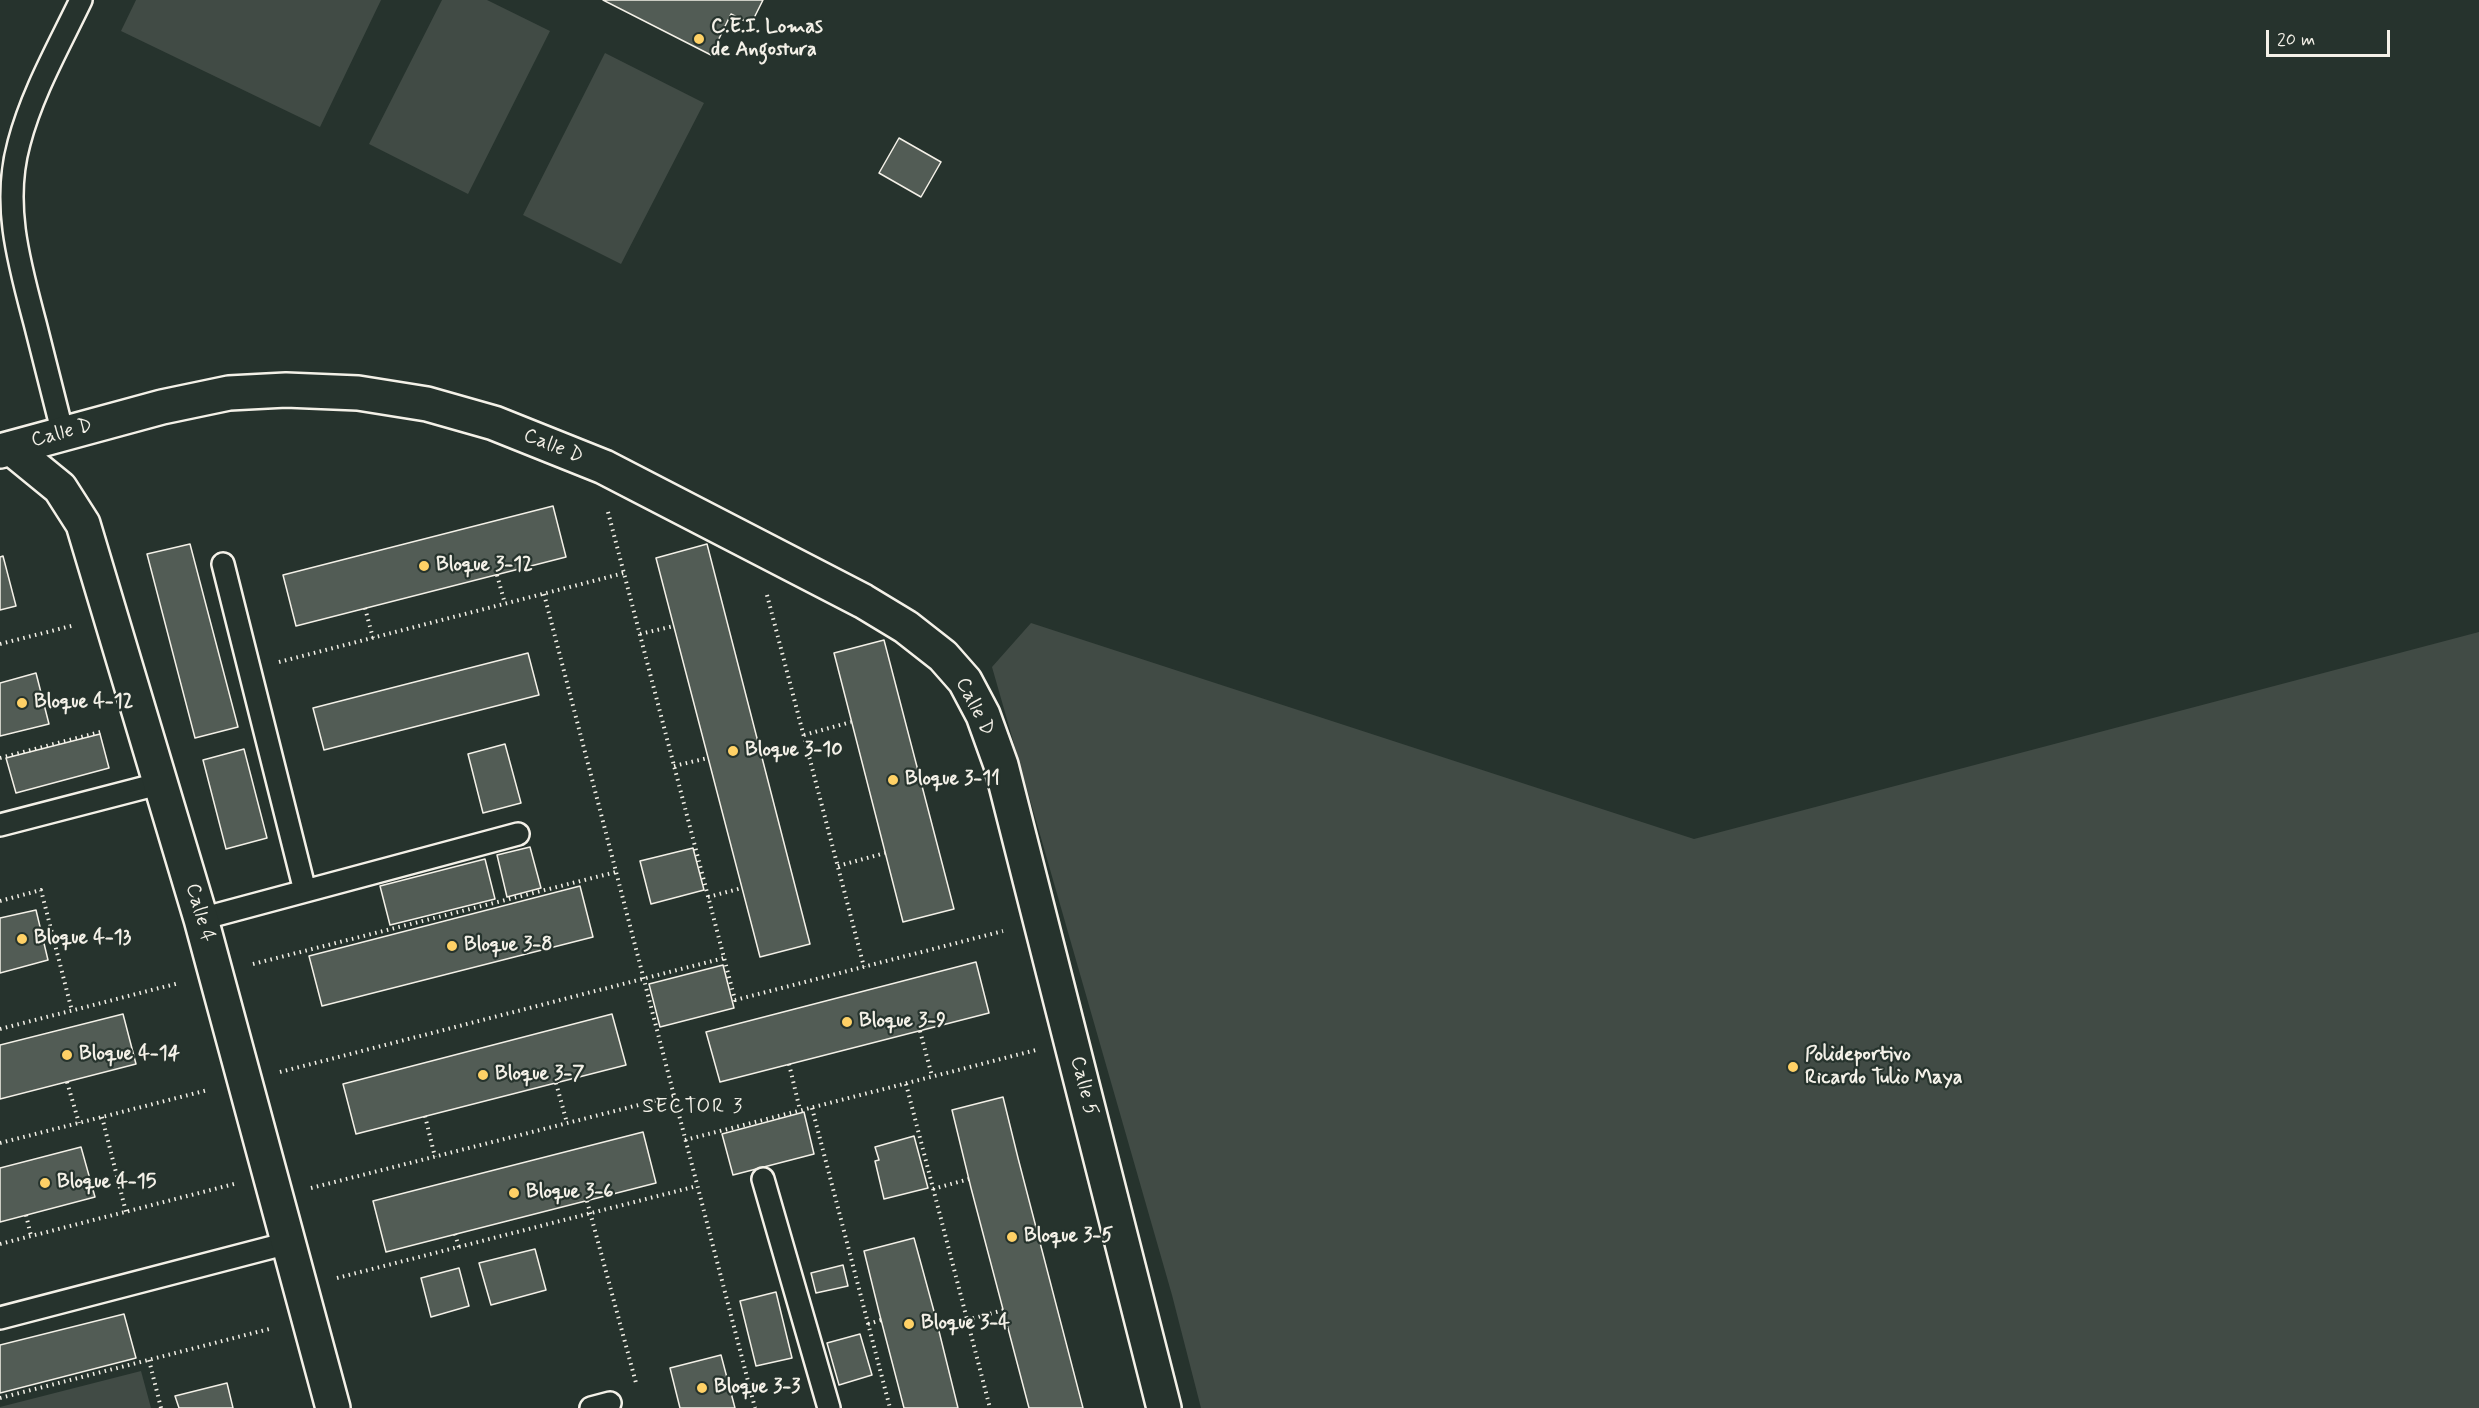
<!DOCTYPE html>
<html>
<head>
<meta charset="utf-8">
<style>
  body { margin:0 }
  #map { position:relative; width:2479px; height:1408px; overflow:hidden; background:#26332d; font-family:Mynerve,sans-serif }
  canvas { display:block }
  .scale { position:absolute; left:2266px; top:30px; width:124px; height:27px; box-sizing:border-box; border:3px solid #f4f1e8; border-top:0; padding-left:8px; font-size:18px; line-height:21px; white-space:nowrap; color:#f4f1e8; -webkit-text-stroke:4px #26332d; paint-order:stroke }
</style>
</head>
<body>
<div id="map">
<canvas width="2479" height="1408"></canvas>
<div class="scale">20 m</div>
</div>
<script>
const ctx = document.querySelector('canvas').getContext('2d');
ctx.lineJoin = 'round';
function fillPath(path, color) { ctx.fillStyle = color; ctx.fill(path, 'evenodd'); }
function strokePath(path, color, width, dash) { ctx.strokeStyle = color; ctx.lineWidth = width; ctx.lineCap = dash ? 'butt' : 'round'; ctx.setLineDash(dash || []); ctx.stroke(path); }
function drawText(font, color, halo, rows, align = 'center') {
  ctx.font = font + ' Mynerve,sans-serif'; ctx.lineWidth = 4.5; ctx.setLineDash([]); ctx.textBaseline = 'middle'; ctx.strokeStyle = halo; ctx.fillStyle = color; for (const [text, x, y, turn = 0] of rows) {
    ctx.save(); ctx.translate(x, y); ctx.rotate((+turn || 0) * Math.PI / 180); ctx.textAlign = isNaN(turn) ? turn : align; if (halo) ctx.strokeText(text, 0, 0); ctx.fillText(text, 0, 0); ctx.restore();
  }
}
fillPath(new Path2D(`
  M136 0H381L320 127 121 31Z
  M442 0H487L550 31 468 194 369 144Z
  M605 53 704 103 621 264 523 215Z
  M1031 623 1694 839 2479 632V1408H1201L1172 1295 992 667Z
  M141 1371 151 1408H0V1407Z`), '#414b45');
const building = new Path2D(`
  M603 0H763L751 24 731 14 711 55Z
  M899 138 941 162 921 197 879 173Z
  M553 506 566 557 296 626 283 575Z
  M190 544 238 727 195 738 147 554Z
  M707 544 810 944 760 957 656 558Z
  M3 556 16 606 0 610V557Z
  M884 640 954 909 903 922 834 653Z
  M528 653 539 695 324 750 313 708Z
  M36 673 49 724 0 736V683Z
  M100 734 109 768 16 793 6 758Z
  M505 744 521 803 483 813 468 754Z
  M244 749 267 838 226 849 203 760Z
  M530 847 541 888 507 897 497 855Z
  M693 848 704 890 651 904 640 861Z
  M485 859 495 899 390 925 380 886Z
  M580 886 593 937 322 1006 309 956Z
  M36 910 48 960 0 973V918Z
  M976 962 989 1013 720 1082 706 1032Z
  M723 965 734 1008 660 1027 649 984Z
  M123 1014 136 1064 0 1099V1045Z
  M612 1014 626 1065 356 1134 343 1084Z
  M1003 1097 1018 1158 1083 1408H1029L971 1188 952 1110Z
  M804 1112 814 1154 733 1175 722 1134Z
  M643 1132 656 1183 386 1252 373 1201Z
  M914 1136 928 1188 884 1199 875 1161 879 1160 875 1147Z
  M81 1147 95 1197 0 1222V1168Z
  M914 1238 935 1315 958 1408H904L879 1312 864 1251Z
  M535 1249 546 1290 491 1305 479 1263Z
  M843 1265 848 1286 816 1293 811 1273Z
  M459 1268 469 1306 431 1317 421 1278Z
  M776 1292 792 1358 756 1366 740 1301Z
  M124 1314 136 1358 0 1393V1345Z
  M860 1334 872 1375 839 1385 827 1343Z
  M721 1355 735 1408H680L670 1368Z
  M227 1383 233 1408H179L175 1396Z`);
fillPath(building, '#525c55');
strokePath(building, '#f4f1e8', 1.5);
const service = new Path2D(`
  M63 434C54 397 44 360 35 323 19 263 2 204 19 143 32 93 59 46 81 0
  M223 564 305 891
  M0 825 162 783
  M201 919 518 834
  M763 1179 829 1408
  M0 1318 288 1243
  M591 1408 610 1403`);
const minor = new Path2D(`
  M11 448 60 488 83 524 201 919 333 1408
  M0 451 162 407 229 393 286 390 358 393 427 404 494 423 604 467 863 601 906 627 943 656 965 681 983 715 1001 765 1164 1408`);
strokePath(service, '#f4f1e8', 26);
strokePath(minor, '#f4f1e8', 38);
strokePath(new Path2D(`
  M608 512 735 1000 1003 931
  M497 575 505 604
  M544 594 755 1408
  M767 595 864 967
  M365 608 373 638
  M640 634 674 626
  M0 644 75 625
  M279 662 624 573
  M804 735 851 722
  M0 758 104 731
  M674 766 708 758
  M838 866 885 853
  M708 897 742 888
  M0 901 41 890 72 1011
  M253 964 616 872
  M0 1029 179 983
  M920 1031 932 1076
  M789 1064 800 1110
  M280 1072 724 958
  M67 1082 79 1123
  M556 1083 567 1123
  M906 1084 990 1408
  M812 1108 890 1408
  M425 1116 435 1157
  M102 1117 126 1212
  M685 1140 1036 1050
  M0 1143 208 1090
  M311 1188 674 1096
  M933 1189 969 1179
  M587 1201 636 1383
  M26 1215 31 1236
  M455 1234 459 1247
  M0 1244 234 1184
  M337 1278 697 1186
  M967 1320 1004 1310
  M868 1324 881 1320
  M149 1360 161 1408
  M0 1398 273 1328`), '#f4f1e8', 4, [1.5, 4.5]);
strokePath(service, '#26332d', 21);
strokePath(minor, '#26332d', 33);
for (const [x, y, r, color] of [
  [699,39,6,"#ffd166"],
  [424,566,6,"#ffd166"],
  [22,703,6,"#ffd166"],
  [733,751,6,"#ffd166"],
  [893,780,6,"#ffd166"],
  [22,939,6,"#ffd166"],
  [452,946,6,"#ffd166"],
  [847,1022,6,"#ffd166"],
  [67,1055,6,"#ffd166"],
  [1793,1067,6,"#ffd166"],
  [483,1075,6,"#ffd166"],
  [45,1183,6,"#ffd166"],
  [514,1193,6,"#ffd166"],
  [1012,1237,6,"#ffd166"],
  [909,1324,6,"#ffd166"],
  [702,1388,6,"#ffd166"]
]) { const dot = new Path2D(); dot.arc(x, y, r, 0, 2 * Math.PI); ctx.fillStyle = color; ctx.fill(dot); strokePath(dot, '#26332d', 2); }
drawText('bold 20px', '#f4f1e8', '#26332d', [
  ["C.E.I. Lomas",711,28],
  ["de Angostura",711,51],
  ["Bloque 3-12",436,566],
  ["Bloque 4-12",34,703],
  ["Bloque 3-10",745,751],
  ["Bloque 3-11",905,780],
  ["Bloque 4-13",34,939],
  ["Bloque 3-8",464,946],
  ["Bloque 3-9",859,1022],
  ["Bloque 4-14",79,1055],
  ["Polideportivo",1805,1056],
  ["Ricardo Tulio Maya",1805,1079],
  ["Bloque 3-7",495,1075],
  ["Bloque 4-15",57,1183],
  ["Bloque 3-6",526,1193],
  ["Bloque 3-5",1024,1237],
  ["Bloque 3-4",921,1324],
  ["Bloque 3-3",714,1388]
], 'left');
drawText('20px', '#f4f1e8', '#26332d', [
  ["Calle D",62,434,-15],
  ["Calle D",553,447,22],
  ["Calle D",974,707,63],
  ["Calle 4",199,913,74],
  ["Calle 5",1083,1086,76]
]);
ctx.letterSpacing = '1.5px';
drawText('21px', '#f4f1e8', '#26332d', [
  ["SECTOR 3",693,1108]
]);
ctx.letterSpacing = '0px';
</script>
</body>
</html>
